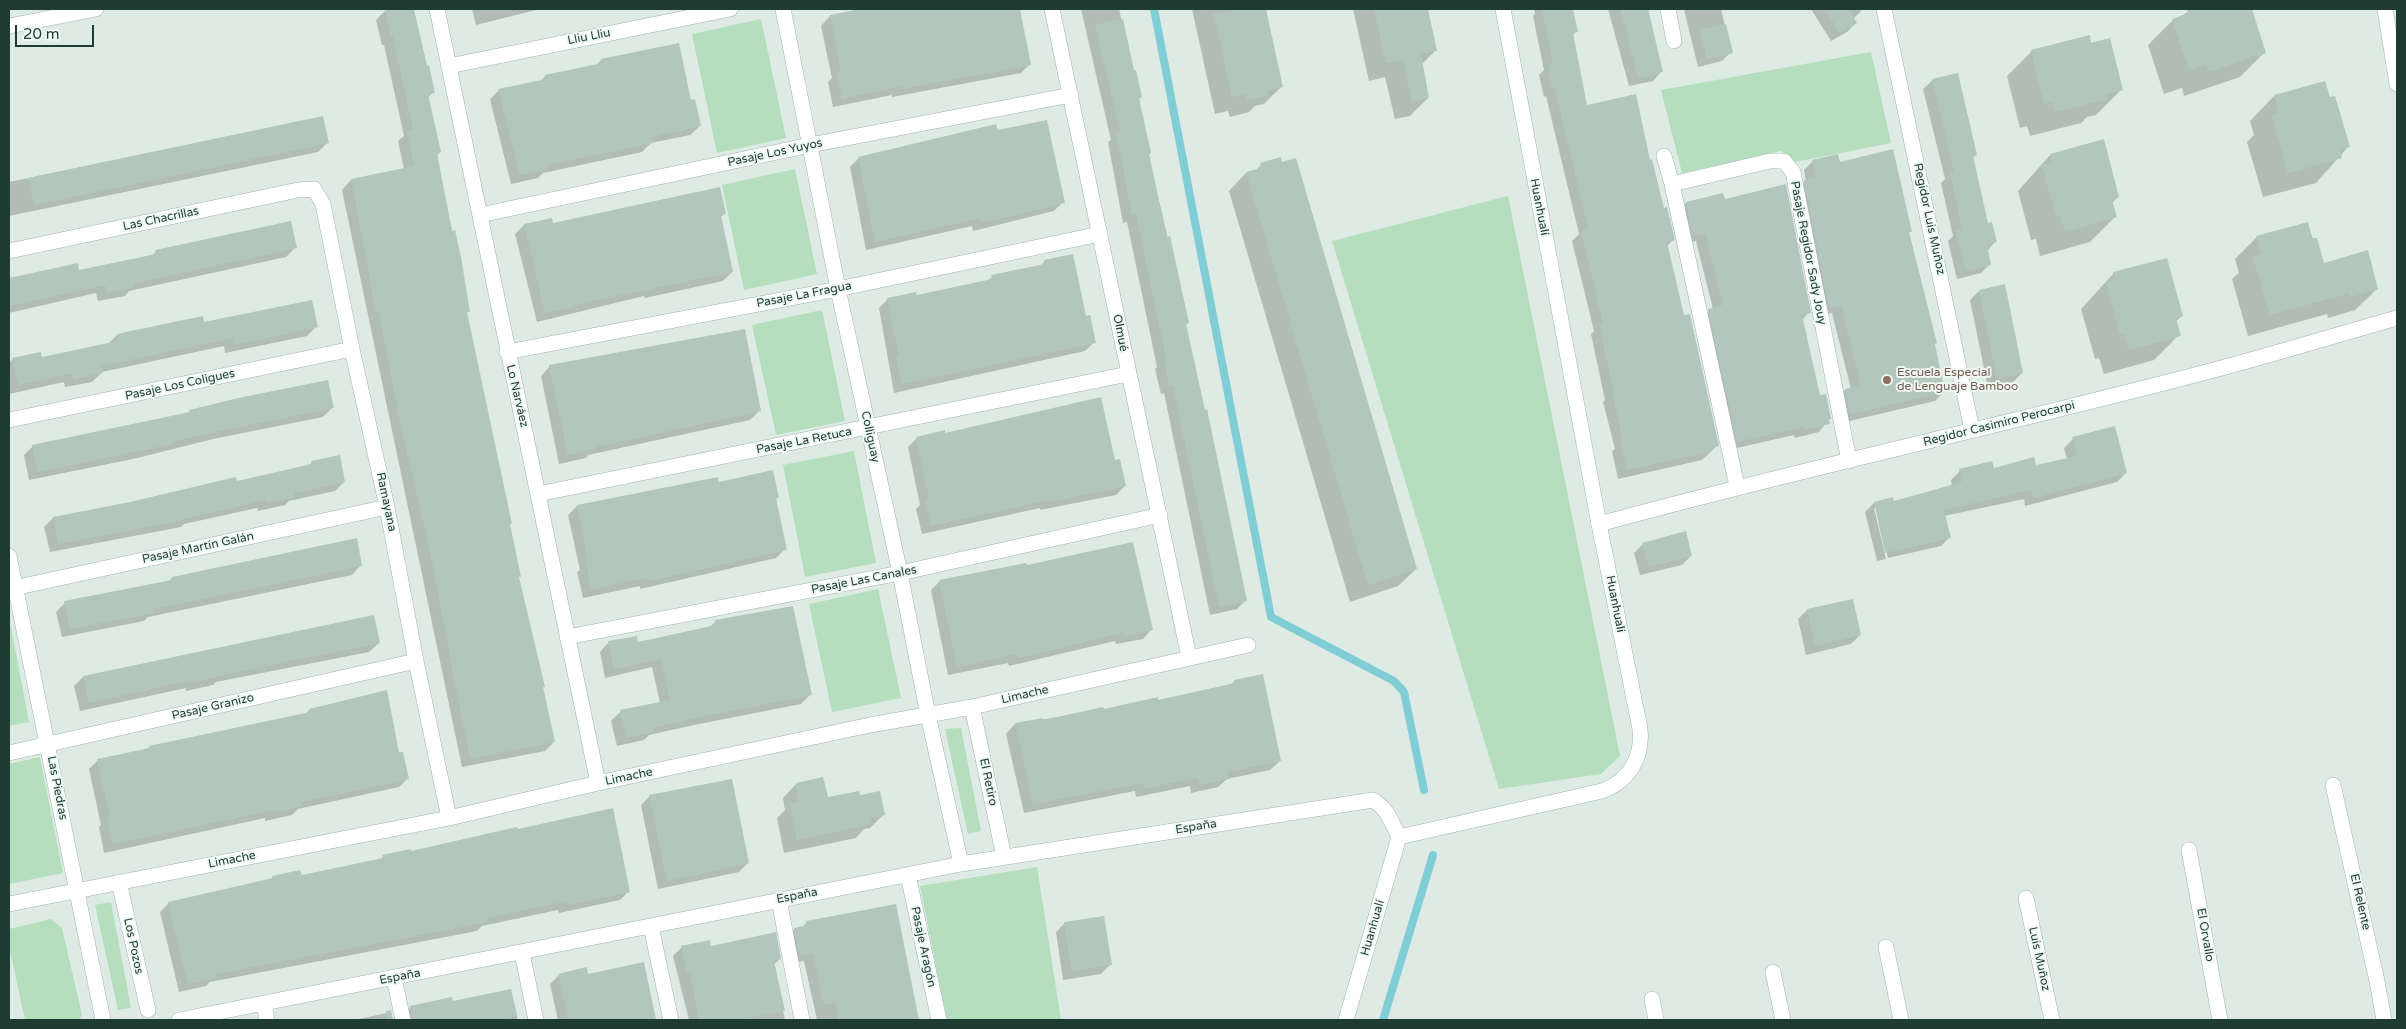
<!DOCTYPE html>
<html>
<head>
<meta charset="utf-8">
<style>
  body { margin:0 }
  #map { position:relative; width:2406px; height:1029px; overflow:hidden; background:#deebe4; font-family:"Varela Round",sans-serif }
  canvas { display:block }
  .frame { position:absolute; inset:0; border:10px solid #1e3c32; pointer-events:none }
  .scale { position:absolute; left:15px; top:25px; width:79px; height:22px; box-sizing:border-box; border:2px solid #1e3c32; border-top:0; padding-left:6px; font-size:15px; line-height:18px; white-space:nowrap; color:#1e3c32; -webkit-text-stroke:4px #eef7f2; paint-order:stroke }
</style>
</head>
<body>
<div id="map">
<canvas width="2406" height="1029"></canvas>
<div class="frame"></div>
<div class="scale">20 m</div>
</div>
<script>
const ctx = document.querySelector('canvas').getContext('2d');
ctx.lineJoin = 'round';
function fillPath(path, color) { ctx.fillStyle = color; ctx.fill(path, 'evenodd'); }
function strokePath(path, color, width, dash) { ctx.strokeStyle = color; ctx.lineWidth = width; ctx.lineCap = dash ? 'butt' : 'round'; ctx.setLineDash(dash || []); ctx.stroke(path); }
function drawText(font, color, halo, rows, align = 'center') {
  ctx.font = font + ' "Varela Round",sans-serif'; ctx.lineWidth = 4; ctx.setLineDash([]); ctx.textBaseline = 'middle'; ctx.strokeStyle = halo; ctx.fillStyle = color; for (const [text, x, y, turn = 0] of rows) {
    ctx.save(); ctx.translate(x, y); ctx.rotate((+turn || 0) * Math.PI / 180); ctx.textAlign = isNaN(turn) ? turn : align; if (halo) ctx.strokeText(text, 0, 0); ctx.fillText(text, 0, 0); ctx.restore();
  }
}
fillPath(new Path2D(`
  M761 19 786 138 717 153 692 34Z
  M1871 52 1891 143 1795 162 1781 151 1682 173 1661 90Z
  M795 169 817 274 744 290 722 185Z
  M1508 196 1620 756 1601 774 1499 789 1332 241Z
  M822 310 845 421 776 435 752 325Z
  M854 451 876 563 805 577 783 465Z
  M878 589 901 698 832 712 809 604Z
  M9 617 29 722 9 726Z
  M961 728 981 831 968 834 945 729Z
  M40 757 63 873 9 884V764Z
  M1037 867 1061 1020H947L920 886Z
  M111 902 131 1008 118 1010 95 905Z
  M51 919 62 928 82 1015 79 1020H25L9 946V929Z`), '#b4debe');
fillPath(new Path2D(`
  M394 9H413L433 92 428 98 440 152 436 156 469 311 466 314 520 576 518 578 544 686 542 688 554 742 545 751 462 767 342 190 351 180 404 169 398 141 404 136 384 45H382L376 20 385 11Z
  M472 9H540L476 25Z
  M870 9H1019L1030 64 1021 73 892 97V95L833 107 828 82 832 78 821 26 830 16Z
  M1081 9H1119L1133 72 1141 97 1138 100 1148 155 1188 323 1185 325 1246 600 1237 609 1210 615 1164 393 1161 394 1155 369 1157 367 1127 222 1123 223 1108 142 1111 140Z
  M1192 9H1265L1282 86 1264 104 1255 106 1249 112 1230 117 1228 111 1215 114Z
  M1353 9H1426L1435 51 1422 64 1428 98 1410 116 1395 119 1385 77 1369 81Z
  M1534 9H1572L1576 31 1572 36 1586 107 1649 161 1673 240 1667 246 1683 317 1717 446 1702 460 1618 479 1612 451 1615 449 1603 402 1605 400 1591 334 1594 331 1572 241 1579 234 1546 96 1544 97 1539 75 1544 70 1533 16 1535 13Z
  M1608 9H1648L1662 71 1653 81 1629 86Z
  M1684 9H1721L1731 52 1722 61 1698 67Z
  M1811 9H1860L1861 11 1853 19 1856 23 1847 32 1831 41Z
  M2194 9H2251L2265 52 2240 77 2184 96 2182 88 2164 94 2148 45 2173 20Z
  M2090 44 2121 90 2096 115 2087 117 2081 123 2030 136 2027 126 2020 128 2007 76 2032 51Z
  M601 60 690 101 700 126 690 135 651 143 642 152 543 173 538 178 511 184 490 99 499 90 541 81 545 76 596 65Z
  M1933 80 1976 155 1972 158 1987 225 1995 242 1987 251 1990 264 1981 273 1957 279 1948 241 1953 236 1941 183 1945 179 1923 89Z
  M2274 96 2348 147 2316 183 2263 197 2247 142 2254 135 2250 121Z
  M322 117 327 143 318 152 9 216V182Z
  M997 132 1063 202 1054 211 973 231 972 226 866 250 850 167 859 158Z
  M2050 155 2118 197 2112 203 2115 217 2090 242 2040 256 2036 239 2031 240 2018 191Z
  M1813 161 1839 164 1911 231 1908 234 1944 392 1935 401 1841 423 1836 399 1845 390 1851 389 1832 313 1820 316 1796 190 1806 180 1804 170Z
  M1261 165 1416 569 1398 586 1350 602 1229 191 1246 173 1255 171Z
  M1722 194 1724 201 1809 312 1802 320 1819 397 1830 418 1819 432 1795 438 1794 435 1728 450 1700 319 1713 309 1696 241 1684 244 1677 212 1686 203Z
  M724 214 720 218 732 272 723 281 645 298 644 296 537 322 515 234 524 225Z
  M2307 224 2323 264 2377 289 2355 310 2328 318 2327 314 2248 336 2232 279 2239 273 2235 259 2256 238Z
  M295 248 286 257 129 291 125 296 98 301 96 293 9 313V279L77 264 78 272 151 256 156 252Z
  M1045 261 1085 318 1094 342 1085 351 894 393 879 308 888 299 916 296 987 281 992 277 1040 266Z
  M2114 273 2182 316 2175 322 2179 335 2154 360 2104 374 2099 358 2095 359 2081 309Z
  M1979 291 2022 373 2013 382 1988 388 1970 300Z
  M203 324 316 327 307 336 225 353 224 346 102 372 92 382 65 387 64 382 9 394V363L13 359H41L108 344 117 335Z
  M550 366 759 411 750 420 588 455 586 458 559 464 541 376Z
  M332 408 323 417 213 439 133 459 29 480 24 455 33 446 187 414 190 411Z
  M944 434 1114 461 1125 486 1116 495 1040 510V508L922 534 916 509 920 505 908 447 917 438Z
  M2073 439 2126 473 2117 482 2025 506 2024 499 1944 516 1950 537 1941 546 1888 558 1876 508H1874L1886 559 1877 561 1865 512 1874 503H1893L1952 486 1951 480 1960 471 2035 467 2067 459 2064 448Z
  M312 462 344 482 335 491 289 501 285 505 258 511 257 508 184 524 181 527 50 552 44 527 53 518 307 467Z
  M718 483 778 497 775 500 785 549 776 558 640 589V586L583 598 577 572 580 570 568 515 577 506Z
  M1643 544 1691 556 1682 565 1640 575 1634 553Z
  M361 565 352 575 148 617 144 621 62 637 56 612 65 603 168 582 172 578Z
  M940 581 1152 629 1143 639 1116 644 1115 641 1009 666 1008 663 948 675 931 590Z
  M1852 600 1860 635 1851 644 1806 655 1798 619 1807 610Z
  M716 621 810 695 801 704 694 725 649 735 644 740 617 746 611 721 620 712 660 703 652 667 605 678 600 652 609 642 637 643 709 628Z
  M379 643 369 652 216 682 213 685 186 691V688L80 711 74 686 83 677Z
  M1235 681 1280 761 1270 770 1227 779 1218 787 1191 793 1190 786 1136 797 1135 791 1024 813 1006 734 1015 724 1157 701 1231 685Z
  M310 710 398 754 408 778 399 787 298 809 292 815 265 821V818L104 853 99 827 101 825 89 769 98 760 147 749 150 747 305 714Z
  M822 779 827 799 859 796 884 814 870 828 864 829 856 838 784 853 777 818 785 810 783 798 796 784Z
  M650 796 748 863 739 872 658 889 641 805Z
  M383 857 629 891 620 900 559 913 558 910 482 926 477 931 210 982 206 986 179 992 160 912 169 903 269 880 273 877H301L379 860Z
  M895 905 918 1020H817L804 961 790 964 785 938 795 929 802 928 807 922Z
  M1065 923 1110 965 1101 974 1063 980 1056 932Z
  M682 947H710L780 959 773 965 785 1020H689L673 956Z
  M643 964 656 1020H558L550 984 559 975 587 976Z
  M511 990 518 1020H402L401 1017 410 1008 452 1003Z
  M391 1012 393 1020H358L359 1019Z`), '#0003');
strokePath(new Path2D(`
  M1154 9 1271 617 1394 681 1404 692 1424 790
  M1383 1020 1433 855`), '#80cdd5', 8);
fillPath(new Path2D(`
  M385 9H414L427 66 429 65 435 93 428 94 441 152 437 153 452 231 455 230 461 257 470 312H467L512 524H510L521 577H519L545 687H543L555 742 470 759 429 546 401 427 379 312H376L351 179 414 166 407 131 413 130 393 36 391 37Z
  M860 9H1020L1031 65 901 89V86L842 99 837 72 841 71 830 15Z
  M1239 9H1266L1283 87 1267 91 1268 95 1247 100 1246 94 1232 97 1214 14Z
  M1374 9H1428L1437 51 1421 54 1429 98 1412 102 1403 60 1386 63Z
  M1542 9H1573L1578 32 1573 33 1587 105 1636 94 1650 160 1652 159 1664 208 1667 207 1675 240 1667 242 1684 315 1690 314 1719 446 1712 448V451L1627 470 1621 441H1623L1612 392H1614L1599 324 1603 323 1581 230 1588 228 1555 88H1552L1548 64 1553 63Z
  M1621 9H1648L1663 72 1638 78Z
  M1825 9H1849L1857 23 1840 33Z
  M2187 9H2252L2266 53 2209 72 2206 64 2189 70 2172 19 2188 14Z
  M1123 19 1134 70H1136L1142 97 1139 98 1151 153 1149 154 1167 237 1170 236 1189 323 1186 324 1205 410 1207 409 1247 601 1219 607 1173 385 1169 386 1164 358H1166L1136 214 1132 215 1116 132 1120 131 1095 25Z
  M1726 24 1733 53 1707 59 1700 30Z
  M2090 35 2091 43 2110 38 2123 90 2106 94 2107 99 2055 112 2052 102 2044 104 2031 50Z
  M679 43 691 100 695 99 701 126 651 137 653 143 547 165 548 169 520 175 498 89 546 79 545 75 602 63 601 59Z
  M1958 73 1977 155 1973 156 1988 223 1992 222 1997 242 1987 245 1991 265 1966 271 1956 231 1962 229 1950 172H1954L1932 79Z
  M2325 81 2330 97 2335 96 2350 147 2340 150 2342 158 2288 173 2272 116 2279 113 2274 95Z
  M323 116 329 143 34 205 28 178Z
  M1047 120 1065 203 981 223 980 218 875 242 858 157 996 124 998 130Z
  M2104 139 2119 197 2112 200 2117 217 2065 232 2060 215 2056 216 2042 165 2052 162 2050 154Z
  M1893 149 1912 232H1909L1937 343 1935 344 1945 392 1850 414 1845 389 1859 386 1860 381 1841 305 1829 308 1804 180 1816 177 1812 160 1838 154 1840 162Z
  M1281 157 1282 162 1296 158 1417 569 1368 585 1246 172 1262 168 1260 163Z
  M1786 184 1811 313 1802 315 1820 395 1826 394 1831 419H1829L1830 424 1804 430 1803 427 1737 442 1708 309 1723 305 1705 233 1693 236 1686 202 1723 193 1725 199Z
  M720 187 726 214 721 215 733 272 573 305 574 307 545 313 524 224 552 218 553 223Z
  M291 221 297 248 135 283V287L107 293 105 285 9 306V278L78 263 79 270 156 254 155 250Z
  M2308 222 2312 238H2317L2324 263 2368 250 2378 289 2350 297 2349 293 2270 315 2253 257 2261 254 2256 236Z
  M1073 254 1086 316 1090 315 1096 343 902 384 896 356H899L887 298 916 292 917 295 992 279 991 275 1045 264 1044 260Z
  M2167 258 2183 316 2176 318 2181 336 2129 350 2124 334 2120 335 2106 283 2116 280 2113 272Z
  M2005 284 2023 373 1997 379 1979 290Z
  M312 300 318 327 234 345 232 338 101 366 103 373 74 379 73 373 18 385 12 358 41 352 42 357 118 341 117 334 145 328 203 316 204 322Z
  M745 329 761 411 596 447V449L568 455 549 365Z
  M328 380 334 408 224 430 171 442 172 444 38 472 32 445 190 412 189 410 243 397Z
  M1101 397 1115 460 1120 459 1126 486 1049 502 1048 500 931 526 925 499 929 498 916 437 945 430V433Z
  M2115 426 2127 473 2034 498 2032 491H2025L1944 510 1951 538 1885 553 1874 502 1893 497 1894 501 1962 482 1959 469 1992 461 1994 468 2034 457 2036 465 2077 456 2072 437Z
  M340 455 345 482 294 493 295 497 267 503 266 500 163 524 58 544 53 517 130 502 236 477 237 481 312 464 311 461Z
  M773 470 779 498H776L787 550 649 581 648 577 591 590 586 562H588L577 505 718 477 719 482Z
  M1686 531 1692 556 1649 567 1642 543Z
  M357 538 362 566 153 609 154 613 70 629 64 601 172 580V577Z
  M1133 542 1153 630 1125 636 1124 632 1018 658 1017 654 957 667 939 580 1026 563 1027 565Z
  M1853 599 1861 635 1815 646 1807 609Z
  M793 606 812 695 704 716 653 728 654 732 626 738 620 710 670 700 661 659 614 669 608 641 637 636 638 642 716 625 715 620Z
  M374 615 380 643 301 659V658L195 682V679L89 703 83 676Z
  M1263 674 1281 761 1227 772 1229 779 1200 785 1198 777 1145 789 1144 783 1033 804 1015 723 1043 718 1044 720 1103 707 1104 709 1158 697V700L1235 683 1234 680Z
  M387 690 399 752H403L409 779 302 802 303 806 274 812 273 810 113 844 107 817H110L97 759 150 748 149 746 310 712 309 709Z
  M823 777 828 797 859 791 860 795 880 791 885 815 870 818 871 824 797 840 790 804 799 802 796 783Z
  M732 779 749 863 667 881 649 795Z
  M613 808 630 892 568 905 567 901 487 918 488 922 216 974V978L188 984 168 902 273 878 272 876 300 870 302 875 383 858 382 855 411 849V851L517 827 518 829Z
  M896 904 919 1020H838L836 1002 824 1005 813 953 799 956 794 928 807 925 806 921Z
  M1104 916 1112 965 1072 971 1064 922Z
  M776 932 781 959 774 961 785 1011 740 1020H699L690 973 687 974 681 946 710 940 711 946Z
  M644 962 656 1020H568L558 974 587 967 588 974Z
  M511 989 517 1016 498 1020H412L410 1006 452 997 453 1001Z
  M391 1010 393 1020H387L386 1011Z`), '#b3c6bd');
const street = new Path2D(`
  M437 9 598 783
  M783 9 838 289 900 573 928 715 961 864
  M1052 9 1189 657
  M1668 9 1674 41
  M1884 9 1972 430
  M9 26 96 9
  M449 66 730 9
  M1664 156 1672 184
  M480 215 810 145 1071 95
  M9 251 298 190 314 189 323 204 352 349 387 507 416 661 449 818
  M507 352 838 289 1100 234
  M9 420 352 349
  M1737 486 1672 184 1770 161H1784L1793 172 1849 461
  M538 494 1128 374
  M1599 524C1803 468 2010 424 2214 370 2275 354 2336 335 2397 318
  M9 556 103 1020
  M9 589 387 507
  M567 637 900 573 1160 515
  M972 707 1004 857
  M9 753 416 661
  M2333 785 2377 981 2384 1020
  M2189 850 2220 1020
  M908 875 939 1020
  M119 882 148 1010
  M2026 898 2052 1020
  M779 900 802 1020
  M9 904 449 818 598 783 870 725 972 707 1248 645
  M651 927 671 1020
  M1886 947 1901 1020
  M522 953 536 1020
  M1773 972 1783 1020
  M394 978 403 1020
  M1652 999 1656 1020
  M264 1003 267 1020
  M179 1020 961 864 1373 800C1387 808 1392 823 1399 837`);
const secondary = new Path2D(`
  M2385 9 2397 84
  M1346 1020 1399 837 1602 791C1629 781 1643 758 1640 729L1599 524 1503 9`);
strokePath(street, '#a1b3ab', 16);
strokePath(secondary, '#9cb8ac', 16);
strokePath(street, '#fff', 15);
strokePath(secondary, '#fff', 15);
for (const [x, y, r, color] of [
  [1887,380,5,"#8d6e63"]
]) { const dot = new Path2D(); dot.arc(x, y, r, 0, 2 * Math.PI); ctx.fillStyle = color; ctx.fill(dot); strokePath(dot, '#eef7f2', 2); }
drawText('12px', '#1e3c32', '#eef7f2', [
  ["Lliu Lliu",589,37,-11],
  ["Pasaje Los Yuyos",775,153,-12],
  ["Huanhualí",1539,207,79],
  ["Las Chacrillas",161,219,-12],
  ["Regidor Luis Muñoz",1929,219,78],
  ["Pasaje Regidor Sady Jouy",1808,253,79],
  ["Pasaje La Fragua",804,295,-11],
  ["Olmué",1120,333,79],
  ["Pasaje Los Coligues",180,385,-12],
  ["Lo Narváez",517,396,77],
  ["Regidor Casimiro Perocarpi",1999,424,-14],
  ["Colliguay",870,437,78],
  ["Pasaje La Retuca",804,441,-11],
  ["Ramayana",386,502,78],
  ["Pasaje Martín Galán",198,548,-12],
  ["Pasaje Las Canales",864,580,-11],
  ["Huanhualí",1615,604,79],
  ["Limache",1025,695,-13],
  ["Pasaje Granizo",213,707,-13],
  ["Limache",629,777,-12],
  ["El Retiro",988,782,78],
  ["Las Piedras",57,788,79],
  ["España",1196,827,-9],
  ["Limache",232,860,-11],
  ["España",797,896,-11],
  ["El Relente",2360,902,77],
  ["Huanhualí",1373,928,-74],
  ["El Orvallo",2205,935,80],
  ["Los Pozos",133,946,78],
  ["Pasaje Aragón",923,947,78],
  ["Luis Muñoz",2039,959,78],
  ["España",400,977,-11]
]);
drawText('12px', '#785e54', '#eef7f2', [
  ["Escuela Especial",1897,373],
  ["de Lenguaje Bamboo",1897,387]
], 'left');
</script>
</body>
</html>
